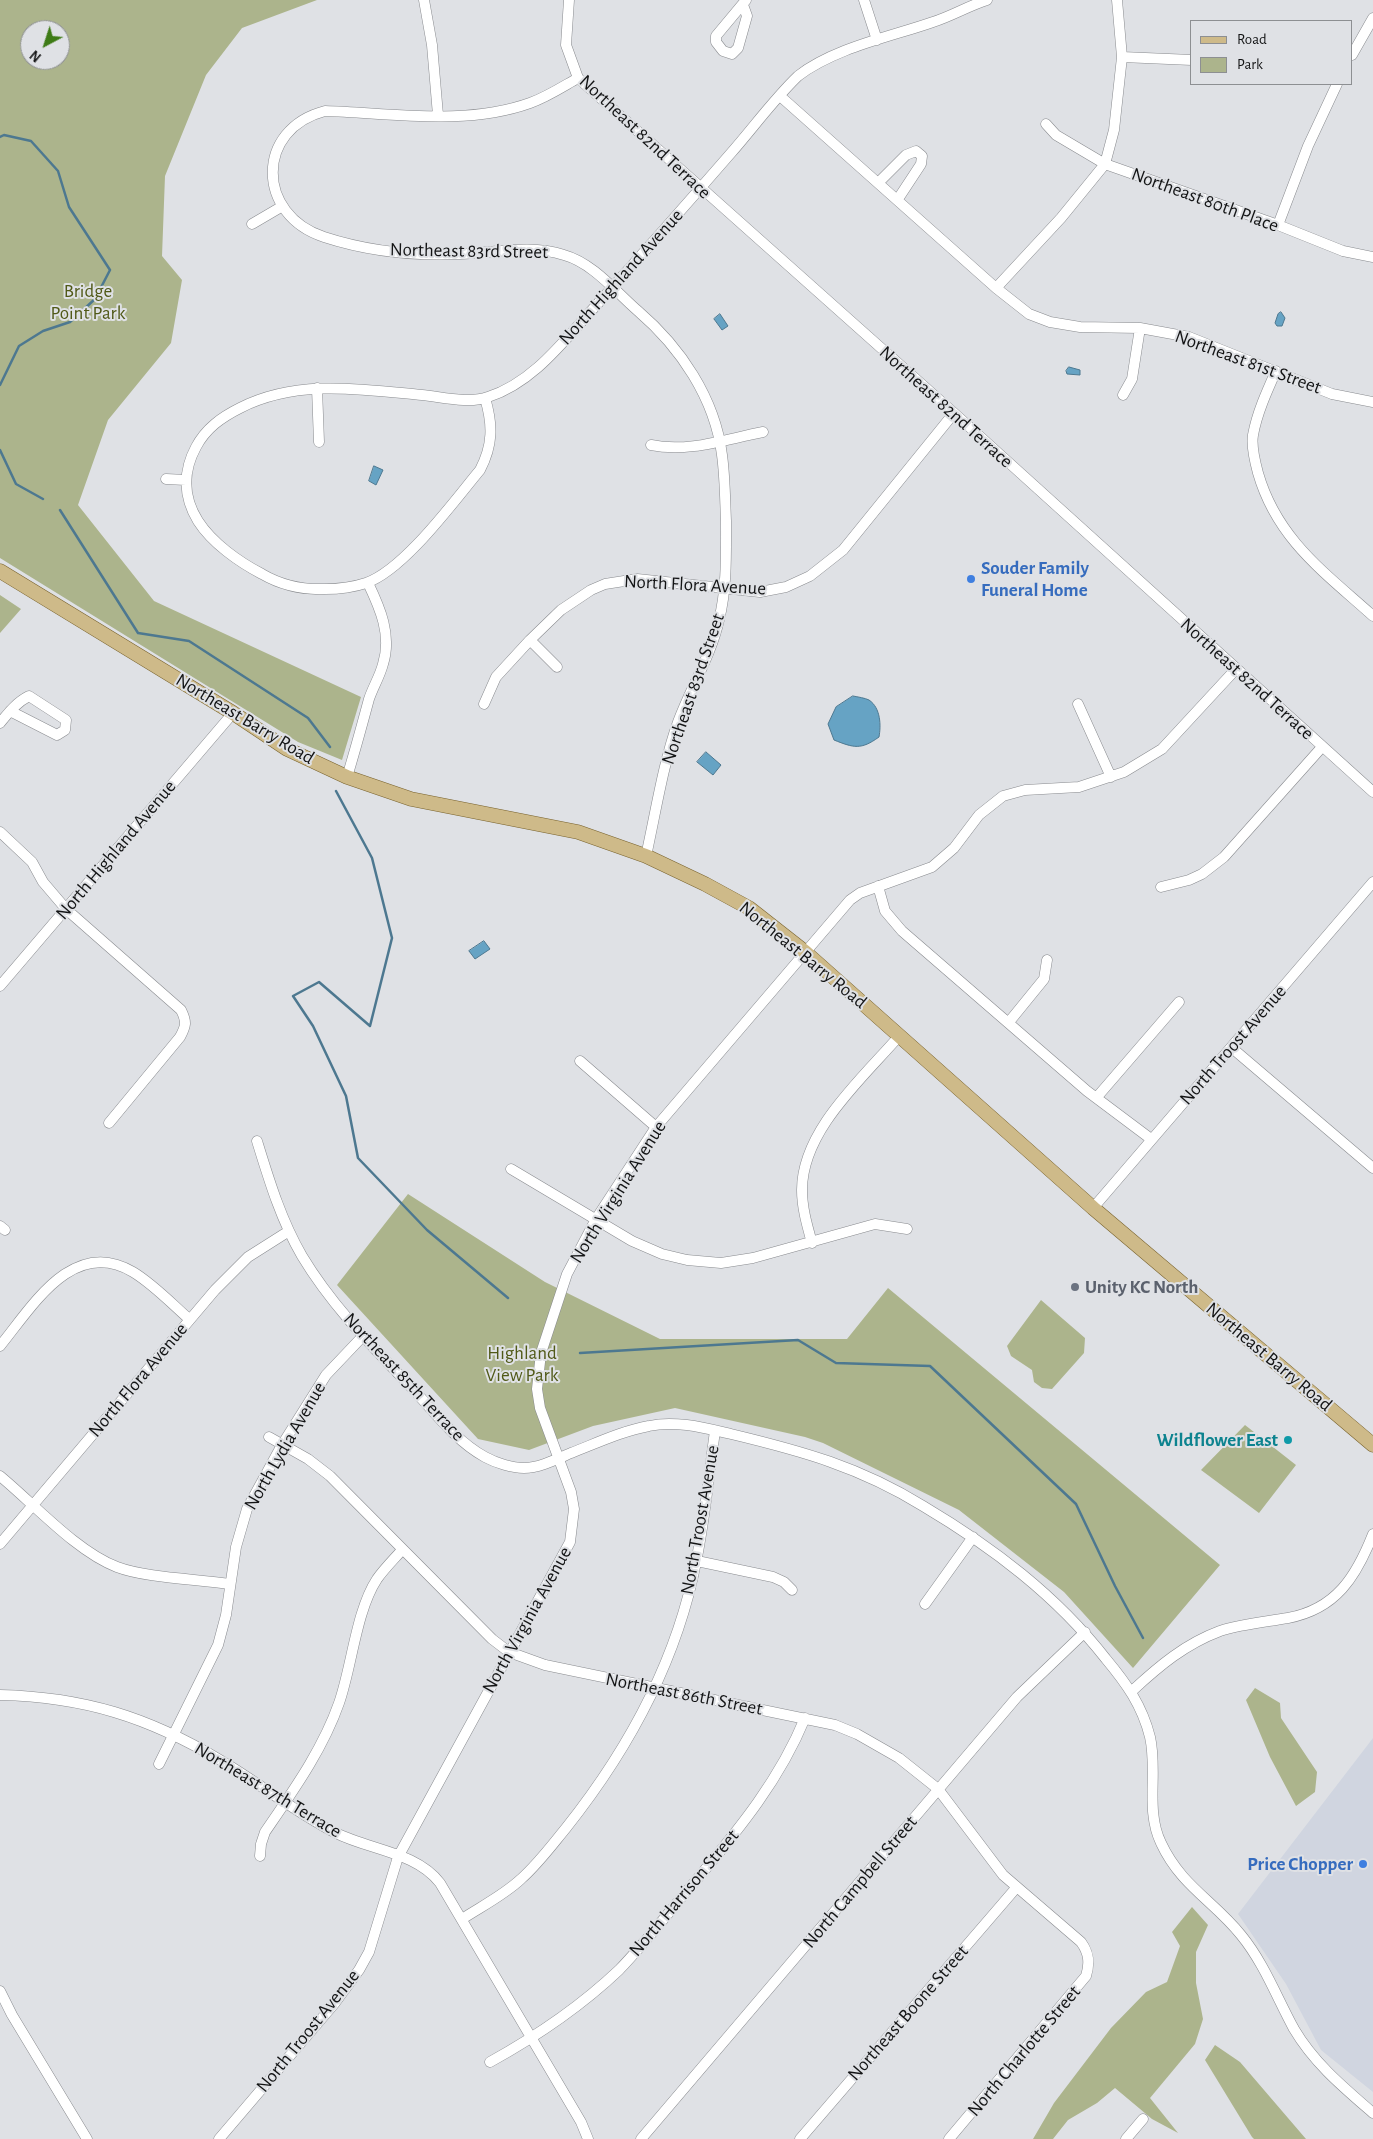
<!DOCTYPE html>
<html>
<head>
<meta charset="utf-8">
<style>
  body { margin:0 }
  #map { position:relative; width:1373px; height:2139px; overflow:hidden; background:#dfe1e5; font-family:"Alegreya Sans",sans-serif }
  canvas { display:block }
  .legend { position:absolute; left:1190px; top:20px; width:162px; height:65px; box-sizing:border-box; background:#dfe1e5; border:1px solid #8d8f92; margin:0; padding:6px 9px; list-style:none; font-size:15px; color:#131415 }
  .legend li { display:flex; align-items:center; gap:10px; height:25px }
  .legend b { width:25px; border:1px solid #8d8f92 }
  .north { position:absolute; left:20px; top:20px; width:50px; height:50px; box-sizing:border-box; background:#dfe1e5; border:1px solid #8d8f92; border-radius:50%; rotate:220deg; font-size:14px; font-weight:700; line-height:20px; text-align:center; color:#131415 }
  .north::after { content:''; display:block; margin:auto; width:18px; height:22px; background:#3e7b16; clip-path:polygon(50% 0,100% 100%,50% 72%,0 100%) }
</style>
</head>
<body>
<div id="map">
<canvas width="1373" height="2139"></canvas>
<ul class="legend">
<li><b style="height:6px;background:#ceba89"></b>Road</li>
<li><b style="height:14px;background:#acb48c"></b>Park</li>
</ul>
<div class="north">N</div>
</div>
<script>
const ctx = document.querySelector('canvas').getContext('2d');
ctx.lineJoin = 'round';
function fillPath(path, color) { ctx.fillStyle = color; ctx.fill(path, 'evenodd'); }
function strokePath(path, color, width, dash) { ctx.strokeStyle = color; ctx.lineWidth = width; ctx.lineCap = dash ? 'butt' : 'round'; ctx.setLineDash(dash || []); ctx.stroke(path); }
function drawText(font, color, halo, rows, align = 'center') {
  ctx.font = font + ' "Alegreya Sans",sans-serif'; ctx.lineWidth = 4; ctx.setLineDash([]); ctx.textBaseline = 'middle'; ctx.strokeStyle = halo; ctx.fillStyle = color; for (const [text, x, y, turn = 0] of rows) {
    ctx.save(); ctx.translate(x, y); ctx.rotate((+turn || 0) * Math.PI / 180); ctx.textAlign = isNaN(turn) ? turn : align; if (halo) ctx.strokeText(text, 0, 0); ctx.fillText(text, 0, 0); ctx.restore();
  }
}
fillPath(new Path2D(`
  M1373 1738V2092L1321 2050 1286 1984 1238 1914Z`), '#d0d5e0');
fillPath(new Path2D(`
  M0 0H317L242 28 206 75 165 176 162 256 182 280 171 343 108 420 78 505 154 601 361 697 342 760 298 742 0 558ZM30 30H60V60H30Z
  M0 595 21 609 0 633Z
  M408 1194 545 1282 660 1339H847L888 1288 1220 1565 1133 1668 1064 1592 959 1510 823 1443 805 1437 675 1408 593 1426 529 1450 478 1439 337 1285Z
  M1041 1300 1085 1338 1084 1353 1052 1389 1042 1388 1034 1382 1032 1370 1011 1356 1007 1346Z
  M1245 1425 1296 1465 1259 1513 1201 1470Z
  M1255 1688 1280 1703 1281 1718 1317 1772 1315 1792 1296 1806 1270 1757 1246 1700Z
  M1192 1907 1208 1925 1196 1952V1983L1203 2019 1195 2044 1150 2098 1178 2133 1152 2119 1115 2088 1097 2103 1068 2120 1053 2139H1033L1054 2103 1111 2028 1146 1992 1167 1982 1180 1946 1172 1932Z
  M1215 2045 1240 2062 1306 2139H1254L1252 2137 1205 2060Z`), '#acb48c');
const water = new Path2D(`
  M1281 312 1285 318 1282 326H1277L1275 323 1278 314Z
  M720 314 728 326 722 330 714 319Z
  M1069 367 1080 370V375L1067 374 1066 371Z
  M374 466 383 470 376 485 369 481Z
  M853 696C858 697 865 698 869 700 881 708 881 726 879 737 861 750 854 748 834 740L828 724 836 707Z
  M706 752 721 765 713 775 697 762Z
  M484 941 490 949 475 959 469 951Z`);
fillPath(water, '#66a3c4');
strokePath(water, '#4d7890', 1);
strokePath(new Path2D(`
  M0 137 4 135 31 141 58 171 69 207 110 270 95 299 70 322 43 331 19 346 0 385
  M0 450 16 484 43 499
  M60 510 138 633 189 641 308 718 330 747
  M336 791 372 858 392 938 370 1026 319 982 293 996 313 1026 346 1096 358 1158 427 1230 508 1298
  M580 1353 798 1340 836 1363 930 1366 1076 1504 1115 1586 1143 1638`), '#4d7890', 2.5);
const minor = new Path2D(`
  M424 0 432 45 438 115
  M569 0 566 45 578 78 954 413 1373 792
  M864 0 877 40
  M743 5 747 16 738 48 732 54 723 51 716 42V36L746 0
  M1352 55 1373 18
  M1122 57 1192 60
  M578 78C562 87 547 97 530 103 466 126 391 113 325 111 255 129 256 215 324 237 367 251 416 256 460 254 495 253 530 244 564 255 593 263 616 292 638 311 680 347 715 398 722 455 725 477 725 499 726 521 726 554 727 588 719 620 711 656 691 687 678 722 663 764 656 811 646 856
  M780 96 996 288 1029 314 1050 322 1080 327 1140 328 1189 337 1332 394 1373 402
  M1046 124 1056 135 1105 164 1278 225 1343 251 1373 257
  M879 182 906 155 916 151 922 156 921 164 898 199
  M252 224 281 207
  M1278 225 1308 146 1337 84
  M996 288 1061 218 1105 164 1114 130 1122 57 1117 0
  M1276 371C1267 391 1257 413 1253 435 1251 447 1255 462 1258 473 1277 539 1324 572 1373 616
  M317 388 319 442
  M1123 395 1132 379 1140 328
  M485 398C493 425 493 445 480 470 454 501 404 570 366 583 354 587 338 589 325 589 302 590 281 585 262 574 239 562 212 543 198 521 183 497 183 471 196 447 206 428 222 417 240 408 297 379 360 389 422 395 442 397 469 404 488 397 532 383 562 343 592 310 639 258 685 206 731 153 753 128 774 99 798 76 834 48 890 37 933 22 952 16 968 6 987 0
  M651 445C688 453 726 439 763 432
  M166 479 186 480
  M530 640 557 667
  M484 704 496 677 530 640 561 610 591 590 605 584 637 579 760 592 786 587 810 576 843 550 954 413
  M1078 704 1111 777
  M0 723C9 712 17 702 29 696L66 720 65 730 57 735 10 711
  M347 777C355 751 362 725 369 699 373 687 380 676 383 664 392 635 380 608 368 583
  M0 832 32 862 43 882 66 909 181 1010C187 1022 186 1026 180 1037L109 1123
  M878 886 885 911 902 931 1087 1091 1151 1139
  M1161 887 1189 880 1202 874 1224 857 1322 747
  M0 986 233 713
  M1009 1022 1044 979 1047 960
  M1232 1048 1373 1168
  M580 1061 656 1127
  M1097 1097 1179 1002
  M257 1141C269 1180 281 1220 302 1256 332 1306 373 1347 413 1389 435 1413 456 1441 485 1457 496 1463 512 1468 524 1468 539 1468 557 1459 571 1453 597 1443 622 1431 649 1426 675 1420 705 1428 731 1434 802 1451 860 1467 923 1506 992 1547 1056 1595 1106 1659 1126 1683 1142 1705 1150 1737 1158 1772 1145 1810 1161 1843 1181 1886 1214 1901 1241 1935 1264 1963 1277 1998 1294 2029 1314 2063 1343 2087 1373 2113
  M511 1169 632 1241 662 1254 687 1260 721 1263 753 1258 875 1224 907 1229
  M1093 1208 1373 882
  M0 1226 5 1230
  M812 1243C807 1225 802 1208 802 1190 802 1130 863 1078 900 1035
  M0 1346C32 1307 73 1236 133 1272 153 1284 171 1303 189 1319
  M269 1437 308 1459 330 1476 492 1639 509 1652 545 1665 835 1725 857 1734 899 1758 938 1789 1003 1875 1081 1942C1089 1953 1090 1963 1086 1976L949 2139
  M0 1476C34 1504 77 1552 117 1567 146 1578 197 1579 230 1584
  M0 1544 215 1290 248 1257 289 1231
  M697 1561 773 1577 784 1582 792 1590
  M925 1604 973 1537
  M1132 1691C1159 1666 1185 1644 1220 1631 1242 1624 1265 1622 1288 1618 1336 1609 1356 1577 1373 1534
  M0 1695C84 1697 148 1717 220 1760 259 1783 295 1812 336 1833 370 1850 416 1852 440 1883L581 2122 588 2139
  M159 1764 218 1645 226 1615 236 1547 247 1509 282 1445 326 1375 363 1336
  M260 1856 261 1844 265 1832C293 1791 323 1749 339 1703 352 1666 356 1611 377 1579 384 1569 394 1559 402 1550
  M462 1919C482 1906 504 1895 521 1879 538 1864 552 1845 566 1828 628 1750 677 1660 696 1562 705 1519 709 1474 715 1431
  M0 1991 12 2015 87 2139
  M490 2062C537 2036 580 2007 619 1970 647 1941 672 1908 698 1878 740 1828 780 1779 805 1718
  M219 2139 334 2004 359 1970 369 1952 398 1857 570 1542 574 1509 571 1492 540 1408 537 1389 541 1353 567 1274 596 1219 656 1127 850 900 860 893 932 867 954 848 979 815 1003 796 1025 790 1079 787 1124 772 1162 749 1236 669
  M641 2139 1017 1697 1085 1632
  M800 2139 1016 1888
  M1126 2139 1143 2119`);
const major = new Path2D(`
  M0 571 233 713 287 749 347 777 411 799 578 832 646 856 705 884 749 908 805 952 1093 1208 1373 1445`);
strokePath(minor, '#888a8e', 11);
strokePath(major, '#78622d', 15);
strokePath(minor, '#fff', 10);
strokePath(major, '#ceba89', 14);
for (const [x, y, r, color] of [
  [971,579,5,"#3f7fe0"],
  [1075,1287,5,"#6b7280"],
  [1288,1440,5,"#0f9aa8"],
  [1363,1864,5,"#3f7fe0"]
]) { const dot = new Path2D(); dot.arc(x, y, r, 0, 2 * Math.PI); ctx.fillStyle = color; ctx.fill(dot); strokePath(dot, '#dfe1e5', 2); }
drawText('19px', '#131415', '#dfe1e5', [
  ["Northeast 82nd Terrace",645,137,43],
  ["Northeast 80th Place",1205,200,20],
  ["Northeast 83rd Street",469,251,1],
  ["North Highland Avenue",621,277,-48],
  ["Northeast 81st Street",1248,362,20],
  ["Northeast 82nd Terrace",946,407,42],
  ["North Flora Avenue",695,585,3],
  ["Northeast 82nd Terrace",1247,679,42],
  ["Northeast 83rd Street",693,689,-71],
  ["Northeast Barry Road",245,719,31],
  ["North Highland Avenue",116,850,-50],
  ["Northeast Barry Road",803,955,39],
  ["North Troost Avenue",1233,1045,-49],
  ["North Virginia Avenue",618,1192,-58],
  ["Northeast Barry Road",1269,1357,40],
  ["Northeast 85th Terrace",404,1377,47],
  ["North Flora Avenue",138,1380,-50],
  ["North Lydia Avenue",285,1446,-60],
  ["North Troost Avenue",700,1520,-80],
  ["North Virginia Avenue",527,1620,-61],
  ["Northeast 86th Street",684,1694,11],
  ["Northeast 87th Terrace",268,1790,31],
  ["North Campbell Street",860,1882,-50],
  ["North Harrison Street",684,1893,-50],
  ["Northeast Boone Street",908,2013,-49],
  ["North Troost Avenue",308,2031,-51],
  ["North Charlotte Street",1024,2051,-50]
]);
drawText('19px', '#505917', '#dfe1e5', [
  ["Bridge",88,291],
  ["Point Park",88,313],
  ["Highland",522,1353],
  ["View Park",522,1375]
]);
drawText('bold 19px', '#366cbe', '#dfe1e5', [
  ["Souder Family",981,568],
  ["Funeral Home",981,590],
  ["Price Chopper",1353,1864,"right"]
], 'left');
drawText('bold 19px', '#5b616d', '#dfe1e5', [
  ["Unity KC North",1085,1287]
], 'left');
drawText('bold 19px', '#0d838f', '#dfe1e5', [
  ["Wildflower East",1278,1440]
], 'right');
</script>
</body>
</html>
